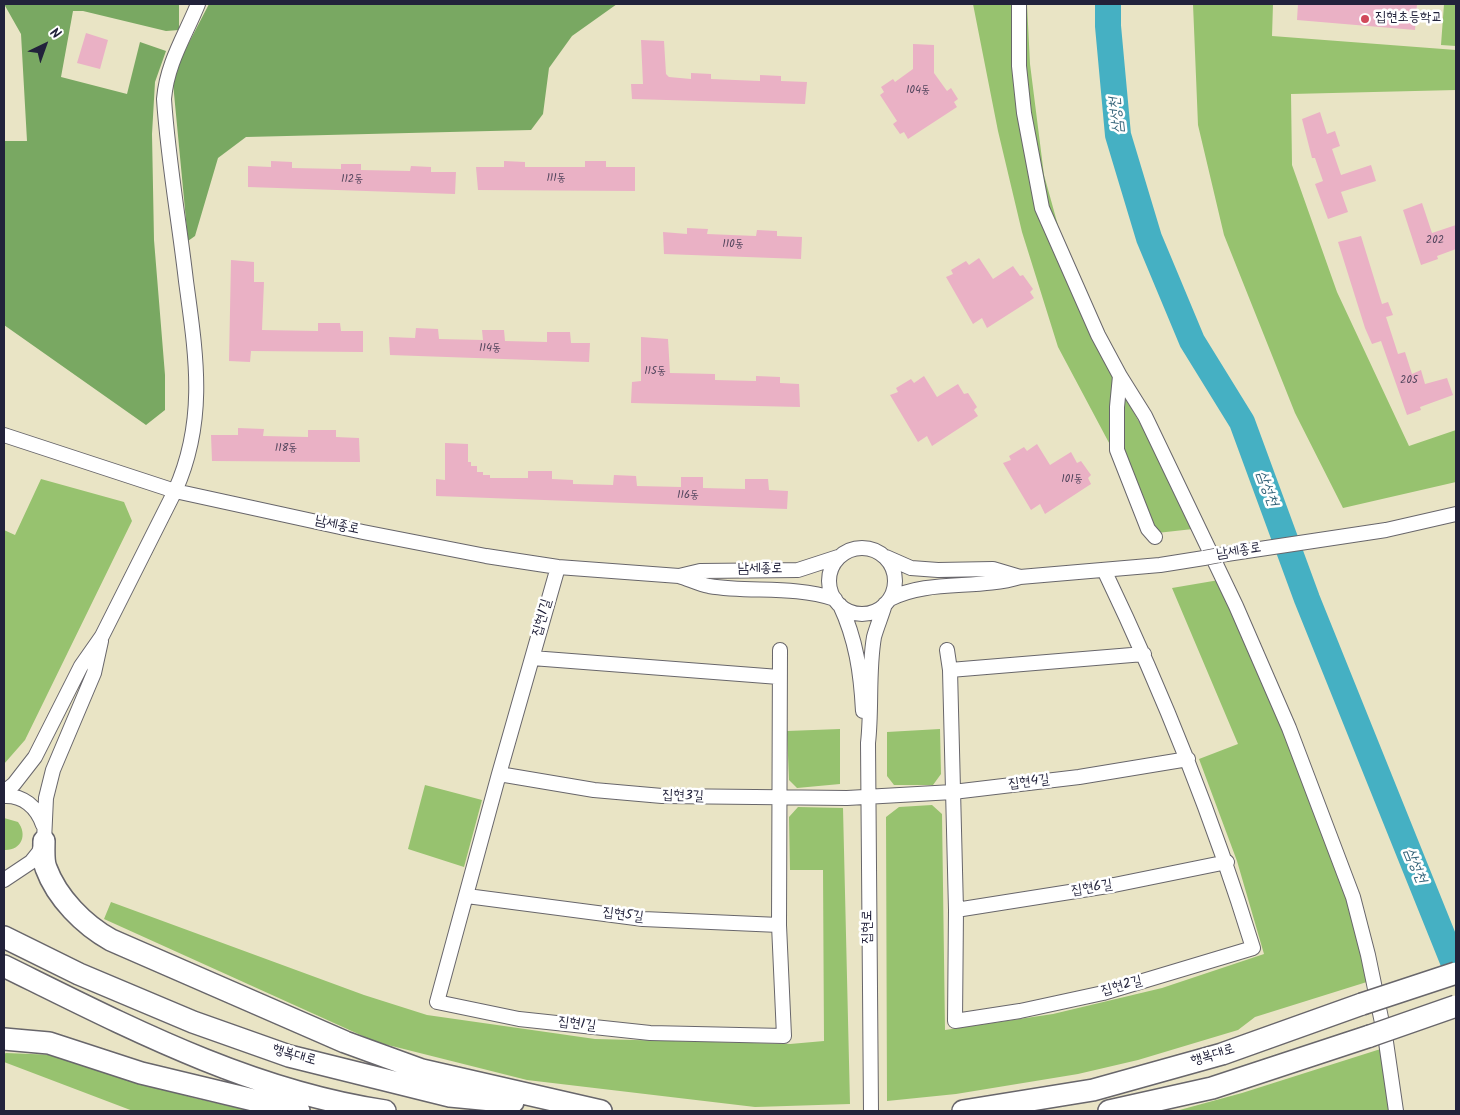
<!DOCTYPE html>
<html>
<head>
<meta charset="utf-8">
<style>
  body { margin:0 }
  #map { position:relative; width:1460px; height:1115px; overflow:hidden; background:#e9e4c5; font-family:Kalam,sans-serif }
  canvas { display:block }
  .frame { position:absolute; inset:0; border:5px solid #22223b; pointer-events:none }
  .north { position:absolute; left:20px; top:20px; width:50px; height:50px; -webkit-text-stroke:4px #fff; paint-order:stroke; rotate:42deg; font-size:14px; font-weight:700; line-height:20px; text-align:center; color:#22223b }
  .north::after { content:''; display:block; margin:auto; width:18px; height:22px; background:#22223b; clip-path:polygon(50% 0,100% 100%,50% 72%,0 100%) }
</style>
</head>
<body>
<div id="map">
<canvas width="1460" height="1115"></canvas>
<div class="frame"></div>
<div class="north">N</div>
</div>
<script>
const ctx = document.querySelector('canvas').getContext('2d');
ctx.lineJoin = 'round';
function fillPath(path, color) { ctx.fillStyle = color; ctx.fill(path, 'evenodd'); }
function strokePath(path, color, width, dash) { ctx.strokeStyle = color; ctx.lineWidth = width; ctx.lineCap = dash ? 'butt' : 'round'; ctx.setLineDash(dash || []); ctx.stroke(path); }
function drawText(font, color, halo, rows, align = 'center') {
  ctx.font = font + ' Kalam,"Poor Story",sans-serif'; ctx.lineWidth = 5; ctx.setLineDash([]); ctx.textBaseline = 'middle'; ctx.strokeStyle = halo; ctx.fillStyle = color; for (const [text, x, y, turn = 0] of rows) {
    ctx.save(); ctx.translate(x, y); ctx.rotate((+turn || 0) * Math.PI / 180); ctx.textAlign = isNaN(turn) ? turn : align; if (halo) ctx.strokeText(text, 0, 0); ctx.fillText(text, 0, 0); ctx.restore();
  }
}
fillPath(new Path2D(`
  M973 4H1027L1030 64 1044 175 1082 312 1109 368 1152 445 1202 528 1157 533 1058 347 1022 232 998 131Z
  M1193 4H1273L1272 36 1456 50V90L1291 94 1292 165 1337 292 1409 446 1456 430V482L1343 508 1295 413 1224 235 1198 125Z
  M1444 4H1456V46L1441 45Z
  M41 479 124 502 132 521 25 740 4 764V530L15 535Z
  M1219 580 1263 671 1353 911 1370 981 1255 1017 1238 1030 1138 1060 1078 1074 956 1094 887 1101 886 817 899 807 932 805 942 814 945 1030 1053 1014 1162 988 1264 954 1237 861 1199 759 1238 744 1172 588Z
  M840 729V784L797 788 789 780 787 731Z
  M940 729 941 774 933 785H894L887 776V732Z
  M425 785 482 800 464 867 408 849Z
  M798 807 843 808 850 1104 755 1107 527 1080 376 1042 104 919 111 902 364 995 427 1015 595 1039 790 1044 824 1041 823 870H790L789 817Z
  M4 818 18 822C28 835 21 851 4 850Z
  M1390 1046 1402 1111H1176L1242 1093Z
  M6 1053 56 1055 194 1098 252 1111H133L4 1062V1054Z`), '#97c26f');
fillPath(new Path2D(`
  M4 4H179V30L166 31 83 11H73L61 77 127 94 140 42 166 51 155 82 152 134 154 240 165 375V410L146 425 4 325V141H27L21 34Z
  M209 4H617L572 36 549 68 543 114 531 130 246 137 218 158 195 236 188 241 173 83 180 60Z`), '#79a862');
strokePath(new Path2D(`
  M1108 4V26L1118 135 1149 238 1192 341 1242 422 1307 599 1456 969`), '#45b0c3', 26);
fillPath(new Path2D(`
  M1298 4H1417L1415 30 1297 20Z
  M86 33 108 40 100 69 77 63Z
  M641 40 664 41 666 74 669 77 691 79V73L711 74V79L760 81V75L781 76V81L807 82 805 104 632 99 631 84H643Z
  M913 44 934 45V73L947 91 951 88 958 99 954 102 957 107 908 139 904 132 900 134 893 124 897 121 880 95 884 92 881 87 893 79 895 82 913 69Z
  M1320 112 1327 134 1335 131 1340 146 1332 149 1341 175 1371 165 1376 181 1341 192 1348 212 1328 219 1315 184 1323 181 1315 158H1312L1302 119Z
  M271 161 292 162V168L341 169V164H361V170L410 171 411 166 431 167V172H456L455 194 248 187V166L271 167Z
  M504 161 525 162V167H585V161H606V167H635V191L478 190 476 167H504Z
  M1422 203 1432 233 1456 225V249L1437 256 1438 259 1421 265 1403 210Z
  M687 228 708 229 707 234 756 236 757 230 777 231V236L802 237 801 259 664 254 663 232 687 234Z
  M1361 236 1382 304 1388 302 1393 315 1386 317 1398 354 1405 352 1412 374 1421 370 1425 384 1447 378 1453 395 1420 407 1421 410 1407 415 1381 341 1372 344 1365 328 1338 242Z
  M979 258 993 279 1013 266 1020 276 1023 275 1033 289 1030 292 1034 298 987 328 982 318 973 324 946 277 953 274 951 270 966 261 969 265Z
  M231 260 254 262V282H264L262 330 318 331V323H340L341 331H363V352L251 351 250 362 229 361Z
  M416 328 438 329 439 339 483 340 482 330H504L505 341 547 342V332H570L571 343H590L589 362 390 355 389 337 415 338Z
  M641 337 668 339 670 373 715 374V380L756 381V376L780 377V383L799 384 800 407 631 403 632 382 641 381Z
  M924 376 937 397 958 384 964 394 968 393 977 407 974 410 978 416 932 446 927 436 918 442 890 395 898 392 896 388 911 379 914 383Z
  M238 428 264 429 263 436 308 437V430H336V437L359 438 360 462 212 461 211 435H238Z
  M445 443 468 444V462H471V466H477V472H483V475H490V478H528V471H552V479L573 480V484L613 485 614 475 636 476 637 486 681 487V477H703V488L745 489V479H768L769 490 788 491 787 509 436 496V479L445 480Z
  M1037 444 1050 465 1071 452 1077 463 1081 461 1091 475 1088 478 1091 484 1045 514 1040 504 1031 510 1003 463 1011 460 1009 456 1024 447 1027 451Z`), '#eab1c5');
const minor = new Path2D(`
  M1019 4V66L1024 113 1042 208 1098 335 1120 376 1117 407V450L1148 529 1155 537
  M1120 376 1145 416 1236 606 1289 728 1353 897 1368 955 1386 1042 1396 1111
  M4 435 175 491 363 532 486 556 558 567 679 576
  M829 581a33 33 0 1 1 66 0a33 33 0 1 1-66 0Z
  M1220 555 1386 530 1456 514
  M886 557 911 568 938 570 993 569 1020 577
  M558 567 499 774 437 1002 519 1019 650 1033 784 1036 779 925 780 650
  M835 599C792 585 751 593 709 586 699 584 689 579 679 576L700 571 798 570 838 557
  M890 599C928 579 978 590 1020 577L1160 565 1204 558
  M840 605C856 639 861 673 863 711
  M947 650 950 670 956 910 955 1021 1020 1011 1103 993 1253 948C1213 818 1163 693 1104 570
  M532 658 779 677
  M950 670 1144 654
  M499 774 594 790 662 796 847 798 953 792 1079 777 1188 759
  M4 792 14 784 35 757 81 666 102 636 175 491C207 420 196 355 186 281 179 220 168 160 164 99 167 63 185 36 198 4
  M4 796C23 795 37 807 43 825
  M4 880 31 862 39 852 44 841 46 798 53 770 94 673 101 641
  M467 896 643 919 779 925
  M956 910 1114 885 1227 862
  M871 1111 868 743C872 708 868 672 874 637 877 626 882 615 885 604`);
const highway = new Path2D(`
  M44 841C44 849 43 861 46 868 57 898 84 925 111 940L345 1042 422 1070 601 1111
  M4 937 79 974 193 1022 289 1056 450 1096 513 1102
  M4 966C126 1026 249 1091 385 1111
  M4 1039 49 1043 141 1073 299 1111
  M963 1111 1093 1090 1222 1054 1362 1004
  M1109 1111 1212 1088 1370 1036`);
strokePath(minor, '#68666b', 16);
strokePath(highway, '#68666b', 24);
strokePath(minor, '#fff', 14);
strokePath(highway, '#fff', 21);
const minorBridge = new Path2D(`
  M1204 558 1220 555`);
const highwayBridge = new Path2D(`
  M1362 1004 1456 973
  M1370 1036 1456 1006`);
strokePath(minorBridge, '#68666b', 16, []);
strokePath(highwayBridge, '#68666b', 24, []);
strokePath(minorBridge, '#fff', 14);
strokePath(highwayBridge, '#fff', 21);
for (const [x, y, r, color] of [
  [1365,19,5,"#d1495b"]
]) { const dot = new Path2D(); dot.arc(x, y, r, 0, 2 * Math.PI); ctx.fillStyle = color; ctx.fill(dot); strokePath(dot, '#fff', 2); }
drawText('11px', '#54465e', null, [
  ["104동",918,91],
  ["111동",556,179],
  ["112동",352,180],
  ["202",1435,241],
  ["110동",733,245],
  ["114동",490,349],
  ["115동",655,372],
  ["205",1409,381],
  ["118동",286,449],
  ["101동",1072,480],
  ["116동",688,496]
]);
drawText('14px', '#22223b', '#fff', [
  ["집현초등학교",1375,19]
], 'left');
drawText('14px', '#22223b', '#fff', [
  ["남세종로",337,526,12],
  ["남세종로",1239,552,-9],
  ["남세종로",760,570],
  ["집현1길",543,618,-74],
  ["집현4길",1029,783,-7],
  ["집현3길",683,797,2],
  ["집현6길",1092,889,-9],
  ["집현5길",623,916,7],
  ["집현로",869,927,-90],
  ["집현2길",1122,987,-15],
  ["집현1길",577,1025,7],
  ["행복대로",294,1056,16],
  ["행복대로",1213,1056,-17]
]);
drawText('italic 15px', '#326278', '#fff', [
  ["삼성천",1118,115,-96],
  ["삼성천",1266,489,70],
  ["삼성천",1414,866,68]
]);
</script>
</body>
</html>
